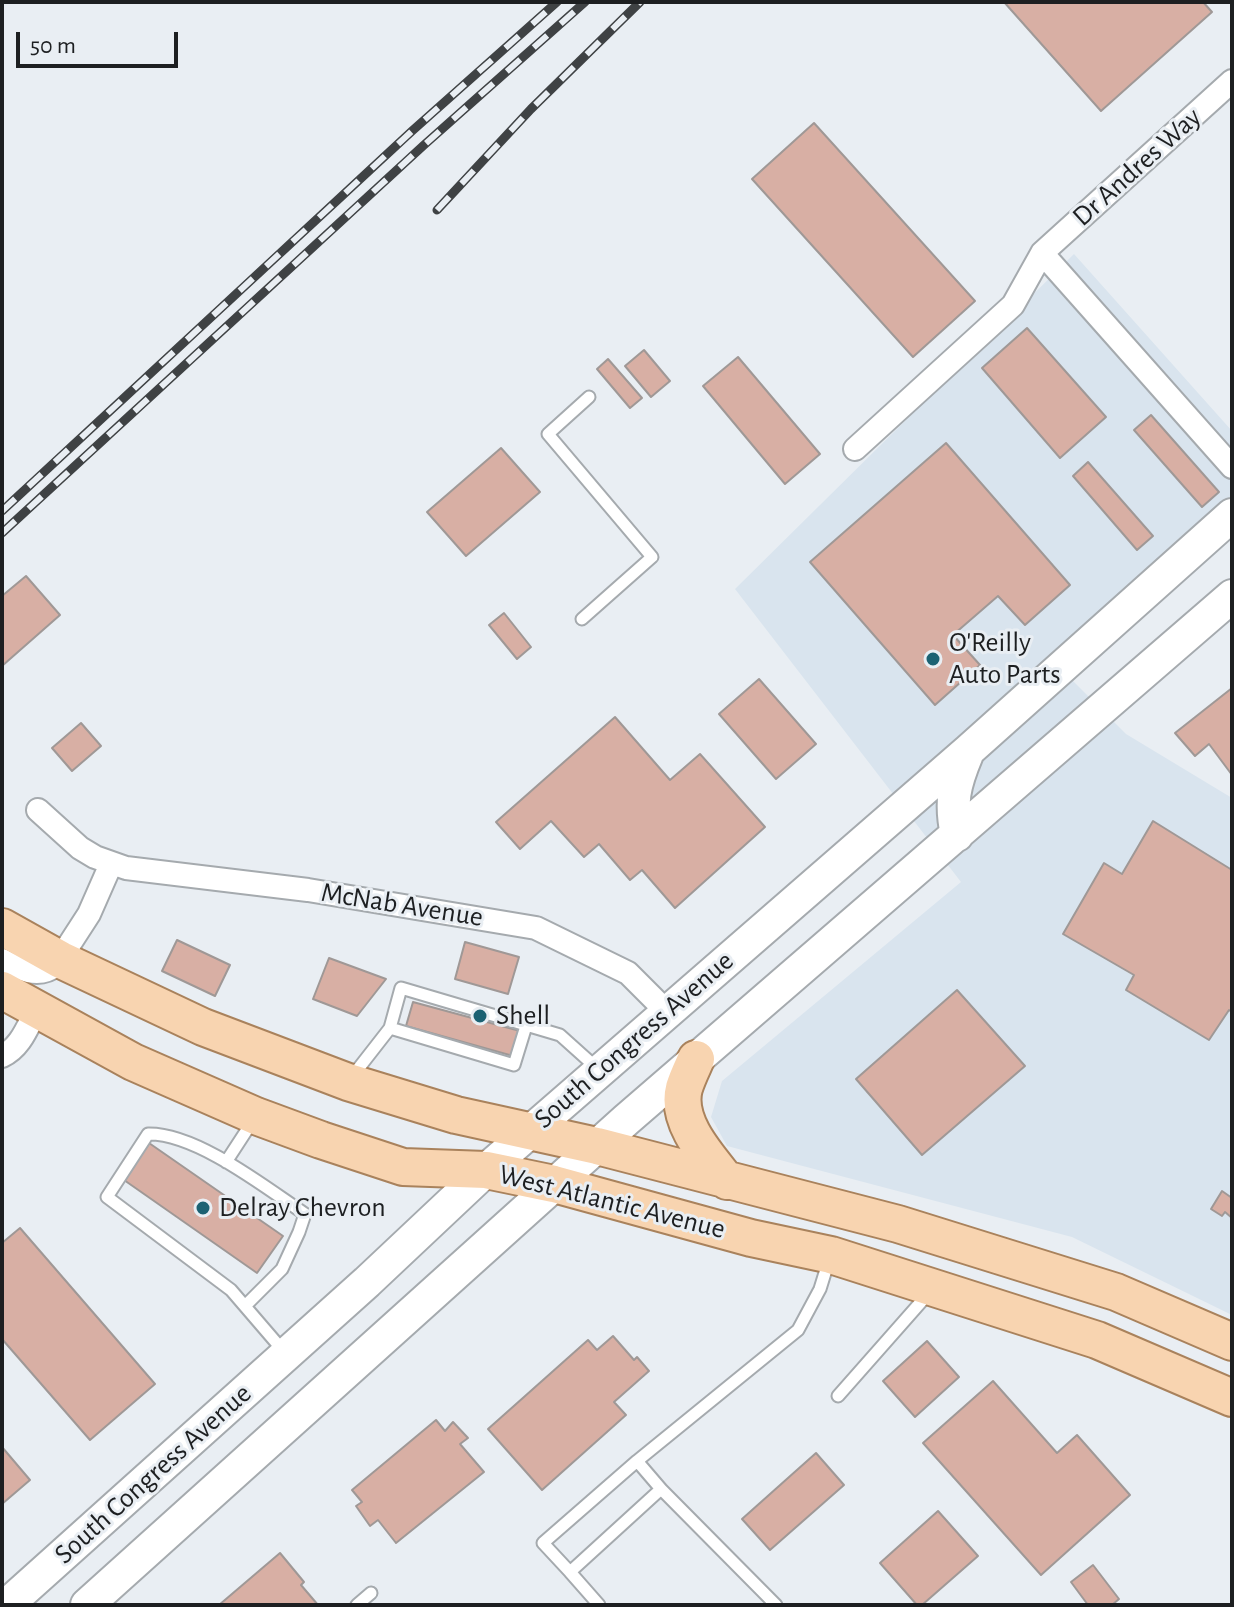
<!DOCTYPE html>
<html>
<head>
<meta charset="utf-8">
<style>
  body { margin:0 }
  #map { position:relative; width:1234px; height:1607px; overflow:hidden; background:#e9eef3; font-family:"Alegreya Sans",sans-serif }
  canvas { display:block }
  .frame { position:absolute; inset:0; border:4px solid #1d1f21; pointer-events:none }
  .scale { position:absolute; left:16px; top:32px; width:162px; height:36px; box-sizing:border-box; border:4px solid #1d1f21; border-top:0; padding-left:10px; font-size:24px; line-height:28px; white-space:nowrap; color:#1d1f21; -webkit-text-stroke:6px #e9eef3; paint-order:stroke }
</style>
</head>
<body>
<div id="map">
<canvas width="1234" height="1607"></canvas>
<div class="frame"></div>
<div class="scale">50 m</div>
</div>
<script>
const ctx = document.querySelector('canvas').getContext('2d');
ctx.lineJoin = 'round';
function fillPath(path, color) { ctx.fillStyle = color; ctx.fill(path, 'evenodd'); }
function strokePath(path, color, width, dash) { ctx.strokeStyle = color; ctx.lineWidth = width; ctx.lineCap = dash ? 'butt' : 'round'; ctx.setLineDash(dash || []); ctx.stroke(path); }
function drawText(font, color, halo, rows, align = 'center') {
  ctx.font = font + ' "Alegreya Sans",sans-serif'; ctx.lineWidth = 6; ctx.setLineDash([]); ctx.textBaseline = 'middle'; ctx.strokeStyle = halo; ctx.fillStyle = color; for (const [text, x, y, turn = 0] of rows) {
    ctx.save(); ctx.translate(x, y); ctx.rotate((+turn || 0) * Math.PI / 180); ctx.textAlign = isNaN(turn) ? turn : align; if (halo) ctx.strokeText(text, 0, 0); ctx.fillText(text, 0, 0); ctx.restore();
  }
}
fillPath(new Path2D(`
  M1074 254 1232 431V495L1050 658 1126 734 1232 798V1315L1072 1237 727 1146 711 1117 722 1081 961 882 735 589Z`), '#d9e4ee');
const building = new Path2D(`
  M1004 2H1203L1212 12 1101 111Z
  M814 123 975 301 913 357 752 179Z
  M1027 328 1106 417 1060 458 982 368Z
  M644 350 670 381 651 397 625 366Z
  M738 357 820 454 785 484 703 386Z
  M608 359 642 398 630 408 597 369Z
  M1151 415 1219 492 1202 507 1134 430Z
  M946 443 1070 585 1025 625 998 596 953 635 980 665 935 705 810 562Z
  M501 448 540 492 466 556 427 512Z
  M1088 462 1153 536 1137 550 1073 476Z
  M26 576 60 615 2 666V596Z
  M504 613 531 647 517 659 489 625Z
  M759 679 816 744 776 779 719 714Z
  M1232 688V775L1209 744 1195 756 1175 733Z
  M615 717 670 780 700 754 765 827 675 908 642 870 630 880 599 844 584 857 551 821 520 849 496 822Z
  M81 723 101 746 72 771 52 748Z
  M1153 821 1232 870V1012L1229 1010 1209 1040 1126 990 1134 975 1063 934 1104 863 1122 874Z
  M177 940 230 965 215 996 162 971Z
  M465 942 519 957 508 994 455 979Z
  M329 958 386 979 357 1016 313 999Z
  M957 990 1025 1066 922 1155 856 1079Z
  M413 1002 520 1031 513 1056 406 1026Z
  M149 1143 283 1236 257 1273 124 1180Z
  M1222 1191 1232 1198V1218L1225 1212 1222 1216 1211 1209Z
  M20 1228 155 1384 90 1440 2 1339V1243Z
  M613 1336 634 1360 637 1357 649 1371 614 1402 626 1415 542 1490 488 1429 588 1340 597 1350Z
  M927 1341 959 1377 915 1417 883 1381Z
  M993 1381 1057 1453 1077 1435 1130 1495 1041 1575 923 1443Z
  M436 1420 445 1431 453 1422 468 1438 460 1444 484 1472 396 1543 378 1520 370 1526 356 1506 362 1502 352 1490Z
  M2 1447 30 1480 2 1504Z
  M816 1453 844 1485 770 1550 742 1519Z
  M938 1511 978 1556 922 1605H917L880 1563Z
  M280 1553 304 1582 301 1585 318 1605H219Z
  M1093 1565 1119 1599 1112 1605H1088L1071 1582Z`);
fillPath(building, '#d8afa4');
strokePath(building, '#9f9896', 2);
const service = new Path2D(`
  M582 619 652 557 548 434 589 397
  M526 1026 514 1065 390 1028 401 988 560 1035 599 1070
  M351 1078 390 1028
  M226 1162 254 1119
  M245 1306 282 1269 299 1232 305 1214C265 1187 196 1133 148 1134L107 1197 231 1290 286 1354
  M838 1396 928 1294
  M661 1489 776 1605
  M570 1572 543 1543 637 1461
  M357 1605 371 1593
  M599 1605 570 1572 661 1489 637 1461 798 1330 820 1289 829 1260`);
const minor = new Path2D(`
  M1042 253 1232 467
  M855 449 1013 305 1042 253 1232 81
  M38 810 80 848 95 857 126 868 308 890 536 928 628 973 667 1012
  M2 960C19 969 39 979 56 965L89 914 111 864
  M2 1056C20 1048 27 1028 36 1011`);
const secondary = new Path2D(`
  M957 835C950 802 954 785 967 754
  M7 1605 367 1282 486 1170 968 751 1232 515
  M87 1605 626 1120 1232 596`);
const primary = new Path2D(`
  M2 927 61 960 203 1027 348 1082 456 1115 597 1146 898 1224 1116 1292 1232 1342
  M2 990 133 1062 256 1116 321 1140 403 1167 486 1170 554 1184 751 1238 831 1255 1097 1340 1232 1398
  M696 1059C692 1068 687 1078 684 1088 675 1122 708 1157 727 1181`);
strokePath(service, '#a5aaae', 15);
strokePath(minor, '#a5aaae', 26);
strokePath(secondary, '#a5aaae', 36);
strokePath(primary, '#a9825c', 40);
strokePath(service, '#fff', 11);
strokePath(minor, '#fff', 22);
strokePath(secondary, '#fff', 32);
strokePath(primary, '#f8d4b0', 36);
const rail = new Path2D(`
  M437 210 531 109 640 2
  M2 511 412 131 557 2
  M2 533 424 145 585 2`);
strokePath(rail, '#3f4244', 9);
strokePath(rail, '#e9eef3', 6, [18]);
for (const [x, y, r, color] of [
  [933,659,8,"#1c6273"],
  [480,1016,8,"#1c6273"],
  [203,1208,8,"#1c6273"]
]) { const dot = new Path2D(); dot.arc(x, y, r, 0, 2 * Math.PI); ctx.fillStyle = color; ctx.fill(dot); strokePath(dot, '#e9eef3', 3); }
drawText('28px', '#1d1f21', '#e9eef3', [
  ["Dr Andres Way",1137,167,-42],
  ["McNab Avenue",402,905,9],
  ["South Congress Avenue",634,1040,-41],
  ["West Atlantic Avenue",612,1202,14],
  ["South Congress Avenue",153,1474,-42]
]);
drawText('28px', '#1d1f21', '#e9eef3', [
  ["O'Reilly",949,643],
  ["Auto Parts",949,675],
  ["Shell",496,1016],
  ["Delray Chevron",219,1208]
], 'left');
</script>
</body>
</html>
